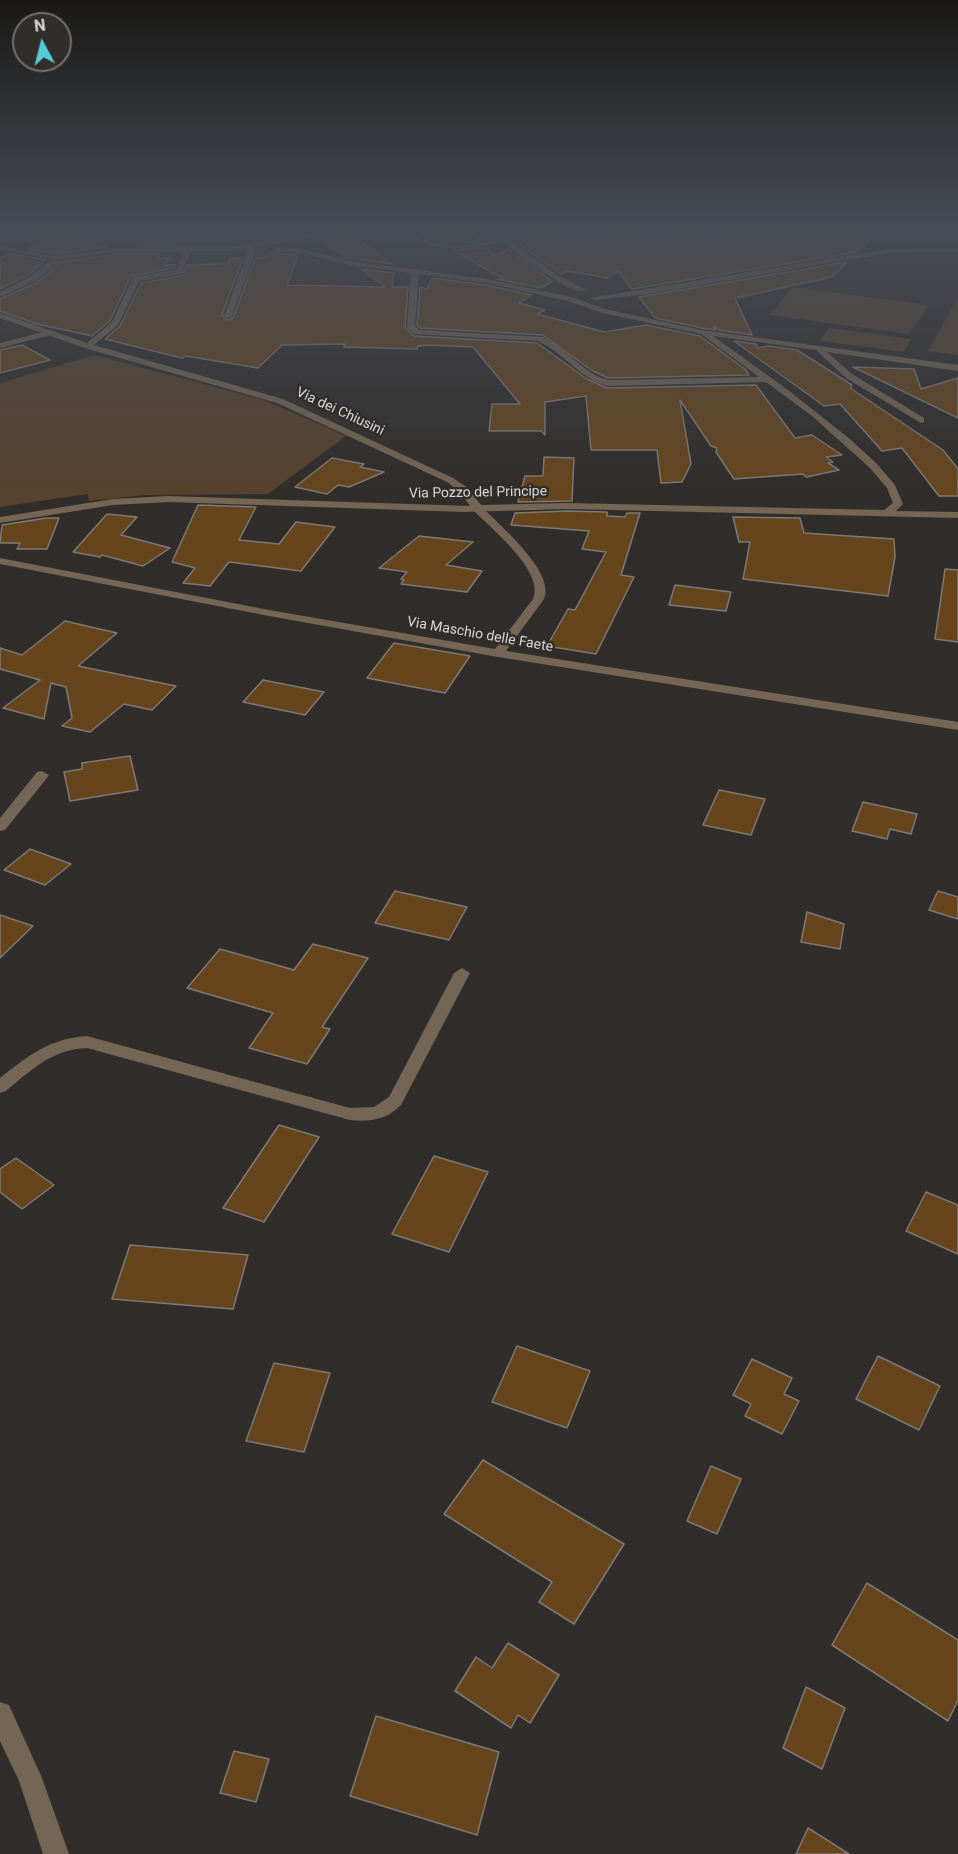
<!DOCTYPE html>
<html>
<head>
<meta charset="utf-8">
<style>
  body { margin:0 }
  #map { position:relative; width:958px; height:1854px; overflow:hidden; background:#302d2a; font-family:Roboto,sans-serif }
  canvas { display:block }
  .north { position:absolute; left:12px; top:12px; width:60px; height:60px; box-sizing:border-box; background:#302d2a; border:2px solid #74716f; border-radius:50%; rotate:353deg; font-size:16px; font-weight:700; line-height:24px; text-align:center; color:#dad8d7 }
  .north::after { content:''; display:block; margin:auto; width:21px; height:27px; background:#53cbdb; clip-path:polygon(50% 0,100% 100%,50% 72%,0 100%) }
</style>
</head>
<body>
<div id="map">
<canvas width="958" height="1854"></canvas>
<div class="north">N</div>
</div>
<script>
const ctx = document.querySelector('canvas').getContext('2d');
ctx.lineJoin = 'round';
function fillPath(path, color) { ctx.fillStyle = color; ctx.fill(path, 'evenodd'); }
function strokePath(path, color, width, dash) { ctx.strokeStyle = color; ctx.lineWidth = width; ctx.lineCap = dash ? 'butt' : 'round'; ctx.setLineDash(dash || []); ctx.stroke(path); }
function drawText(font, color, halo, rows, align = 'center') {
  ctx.font = font + ' Roboto,sans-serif'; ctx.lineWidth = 5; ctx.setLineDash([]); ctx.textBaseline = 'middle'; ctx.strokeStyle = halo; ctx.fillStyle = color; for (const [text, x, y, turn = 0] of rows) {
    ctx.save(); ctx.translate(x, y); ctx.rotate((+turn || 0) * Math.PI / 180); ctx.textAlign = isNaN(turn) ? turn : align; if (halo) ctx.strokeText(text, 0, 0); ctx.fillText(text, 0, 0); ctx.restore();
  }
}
fillPath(new Path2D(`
  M794 287 929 305 909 334 769 315Z
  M958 297V355L928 351Z
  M829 328 911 339 904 352 820 341Z
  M94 355 264 400 346 436 268 494 146 495 89 501 88 494 0 507V383Z`), '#56422d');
const building = new Path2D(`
  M10 232H67L106 242 105 247 57 254 28 249 39 245 9 235Z
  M420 232H474L481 241 447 242 434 240Z
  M546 232 591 241 612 232 662 240 676 233 710 239 749 232H878L858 252 632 289 618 271 608 278 567 271 561 274 519 244Z
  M351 234 382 257 392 264 347 258 322 239Z
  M487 248 494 256 508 249 552 281 541 288 496 279H504L453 250Z
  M268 253 298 255 287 285 385 287 361 269 394 273 392 287H408L405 327 414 336 537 343 587 379 607 388 756 385 795 438 812 435 842 455 826 457 833 462 828 463 839 470 806 477 803 474 734 479 716 452 717 448 711 446 680 400 691 464 682 482 661 483 657 450H591L586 396 545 402V435L541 431H489L492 404H520L473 347 428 345 418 346 417 349 344 347 345 344 282 345 258 368 186 356 182 358 105 339 120 326 141 283 181 276 187 265 222 264 228 263 230 258H243L222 315 227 320 233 318 255 258 266 257Z
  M12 254 46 260 30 274 0 289V258Z
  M118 254H159L158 258H169L165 265H176L174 268 131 276 110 321 92 336 37 324 0 311V299L38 282 60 262Z
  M847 262 832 277 735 298 752 335 719 330 714 326 716 330 702 328 655 318 639 297Z
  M432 278 487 285 531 295 519 303 545 310 537 314 605 332 646 325 700 336 745 369 749 375 608 378 591 370 543 335 420 328 417 325 420 287 427 289Z
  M734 341 756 344 757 348 769 346 797 350 852 385 850 388 943 450 958 469V496H939L902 448 882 451 840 404 824 406Z
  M22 345 50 360 0 373V350Z
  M853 367 914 369 921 389 958 378V418Z
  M544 457 574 458 572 501 518 502 525 476H543Z
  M332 458 364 464 360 467 384 472 349 487 338 485 327 494 295 487Z
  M198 505 256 507 239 540 279 544 296 522 335 527 301 571 229 562 210 586 183 583 195 568 172 562Z
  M567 511 607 512V516L625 517 627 513H640L621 575 634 577 596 654 547 646 568 609 575 610 606 552 582 549 589 531 511 525 515 513Z
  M107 514 137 517 121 535 170 548 143 566 102 555 100 557 73 552Z
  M733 517 800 518 804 533 894 539 895 557 888 596 743 579 750 542H739Z
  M46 518H59L47 549H17L20 543H0L2 525Z
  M419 536 473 542 446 565 482 571 467 592 401 584 404 580 401 579 407 572 379 568Z
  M945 569 958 570V642L935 639Z
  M675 585 731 592 726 611 669 605Z
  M65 621 117 633 78 666 176 686 152 710 124 704 90 732 62 726 72 718 66 687 51 683 44 719 3 708 40 680 0 669V648L22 655Z
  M394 643 470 656 445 693 367 678Z
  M263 680 324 692 305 715 243 702Z
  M130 756 138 790 70 801 64 772 82 769V763Z
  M719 790 765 799 751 835 703 825Z
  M863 802 917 814 911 834 890 829 887 839 852 831Z
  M30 849 71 864 45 885 4 870Z
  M395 891 467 907 449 940 375 923Z
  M938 891 958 897V919L929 910Z
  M807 912 844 924 840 949 801 942Z
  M0 915 33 926 0 958Z
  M313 944 368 958 322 1027 330 1029 307 1064 249 1048 273 1013 187 988 220 949 294 970Z
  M279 1125 319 1137 264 1222 223 1208Z
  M434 1156 488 1172 449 1252 392 1234Z
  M16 1158 54 1185 22 1209 0 1192V1169Z
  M926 1192 958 1205V1254L906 1231Z
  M130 1245 248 1255 233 1309 112 1299Z
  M517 1346 590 1371 567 1428 492 1402Z
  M878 1356 940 1386 919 1430 856 1399Z
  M752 1359 792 1378 784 1394 799 1401 782 1434 745 1416 751 1404 733 1395Z
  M274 1363 330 1373 304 1452 246 1441Z
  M483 1460 624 1544 574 1624 539 1602 552 1582 444 1514Z
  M711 1466 741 1479 717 1534 687 1521Z
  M867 1583 958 1640V1700L948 1721 832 1645Z
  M508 1643 559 1675 530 1723 518 1715 511 1728 455 1691 476 1657 492 1668Z
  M806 1687 845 1708 822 1769 783 1748Z
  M376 1716 499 1752 477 1835 350 1796Z
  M234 1751 269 1759 256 1802 220 1793Z
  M808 1828 849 1854H796Z`);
fillPath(building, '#66451d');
strokePath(building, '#7d7976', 1.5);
fillPath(new Path2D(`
  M51 330 55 332 54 334 0 348V343Z
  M474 507H482C499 525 556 572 544 599L506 651 958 722V730L498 657 269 616 0 564V558L269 610 495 649 533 599C545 572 492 529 474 511Z`), '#746554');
fillPath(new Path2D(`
  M333 232H349L254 247 256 249 232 316 228 318 224 316 249 248 228 251H191L181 274 139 281 118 325 94 345 283 399 453 478 468 488 481 505 567 503 884 510 893 503 887 488 870 468 812 416 766 382 607 386C579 378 564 353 538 341L414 334 407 327 411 273 351 265 302 253 276 251 273 247 302 249 351 261 487 279 571 297 605 309 702 330 958 365V371L827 352 852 374 924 418V422L921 423 846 378 816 350 713 336 784 387 850 439 877 464 895 485 903 504 896 511 958 512V518L567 509 464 512 168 502 113 505 0 523V517L113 499 168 496 470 506 460 492 447 482 277 403 85 348 0 318V313L87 343 112 322 133 277 176 270 184 252H118L59 260 37 280 0 297V292L31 276 51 259 0 250V246L57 256 118 248 228 247ZM419 274 487 283 568 301 603 313 701 334 759 377 608 380C582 373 567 348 543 337L419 330 415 326Z
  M388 232C411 232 432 245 456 245 470 245 484 243 498 239 507 236 514 232 524 232L509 240 558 275 586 290C572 298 516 252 503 242 471 250 441 251 409 240 402 238 393 236 388 232Z
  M958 248V252L888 253 648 294 594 300 590 298 888 249Z
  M42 771 49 775 47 778 5 830 0 831V818L37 772Z
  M462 968 470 973 401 1105C387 1120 369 1122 350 1120L87 1048C53 1049 31 1070 6 1091L0 1093V1078C27 1056 51 1038 87 1036L350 1108 374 1107 389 1097 454 973Z
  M0 1702 9 1705 42 1778 69 1854H43L19 1781 0 1741Z`), '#746554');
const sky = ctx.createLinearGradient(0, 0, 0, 491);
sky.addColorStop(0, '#1a1917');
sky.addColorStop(0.47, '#484c55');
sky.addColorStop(1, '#484c5500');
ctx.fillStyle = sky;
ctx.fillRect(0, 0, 958, 491);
drawText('14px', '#dad8d7', '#302d2a', [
  ["Via dei Chiusini",340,412,25],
  ["Via Pozzo del Principe",478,493,-1],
  ["Via Maschio delle Faete",480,635,10]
]);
</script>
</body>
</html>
